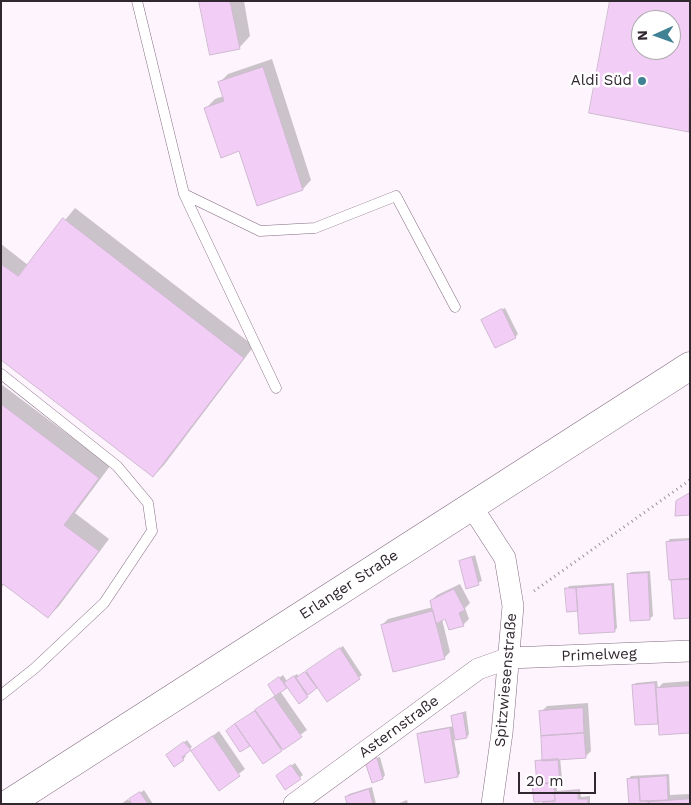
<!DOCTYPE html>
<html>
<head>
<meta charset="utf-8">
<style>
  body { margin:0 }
  #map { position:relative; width:691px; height:805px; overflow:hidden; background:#fef4fd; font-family:"Work Sans",sans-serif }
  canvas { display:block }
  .frame { position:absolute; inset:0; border:2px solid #30272f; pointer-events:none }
  .north { position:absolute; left:631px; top:10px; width:50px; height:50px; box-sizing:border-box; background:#fff; border:1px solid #aca9ac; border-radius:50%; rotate:268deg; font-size:14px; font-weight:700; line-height:20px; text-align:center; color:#30272f }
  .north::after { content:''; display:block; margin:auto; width:18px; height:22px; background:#408293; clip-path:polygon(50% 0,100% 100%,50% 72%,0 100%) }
  .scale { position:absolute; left:518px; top:772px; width:78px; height:22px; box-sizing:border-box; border:2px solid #30272f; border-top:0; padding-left:6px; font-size:15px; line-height:18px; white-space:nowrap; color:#30272f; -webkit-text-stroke:4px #fff; paint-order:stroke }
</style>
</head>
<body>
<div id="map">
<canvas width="691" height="805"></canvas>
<div class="frame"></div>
<div class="north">N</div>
<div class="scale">20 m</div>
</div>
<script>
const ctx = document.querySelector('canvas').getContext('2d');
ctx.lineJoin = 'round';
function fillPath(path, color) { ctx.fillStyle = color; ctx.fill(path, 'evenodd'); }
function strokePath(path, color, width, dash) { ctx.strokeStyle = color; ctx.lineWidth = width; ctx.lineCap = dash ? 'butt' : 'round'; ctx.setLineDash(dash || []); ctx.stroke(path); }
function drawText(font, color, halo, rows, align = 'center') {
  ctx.font = font + ' "Work Sans",sans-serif'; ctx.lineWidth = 5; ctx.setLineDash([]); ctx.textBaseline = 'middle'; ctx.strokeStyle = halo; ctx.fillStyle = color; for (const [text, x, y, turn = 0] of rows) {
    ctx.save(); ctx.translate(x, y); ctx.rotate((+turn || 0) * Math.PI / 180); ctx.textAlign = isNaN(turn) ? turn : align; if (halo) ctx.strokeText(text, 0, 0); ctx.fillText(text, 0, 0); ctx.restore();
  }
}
fillPath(new Path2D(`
  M201 1H244L250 36 239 48Z
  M611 1H690L689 131ZM641 20H671V50H641Z
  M272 59 311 180 303 189 240 150 206 108 215 99 224 96 219 83 228 74Z
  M75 208 254 346 164 465 153 476 1 359V244L28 265Z
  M505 308 518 334 515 337 482 320Z
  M1 384 110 466 75 513 109 539 59 606 48 617 4 584 1 588Z
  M690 538V616L675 617 667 542 670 539Z
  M475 555 482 581 467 587 460 561Z
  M650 571 653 616 650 618 628 575 631 572Z
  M614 583 617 628 614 631 579 610 567 589 569 586Z
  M460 584 470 603 465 608 469 619 463 625 446 617 442 619 450 652 444 658 382 625 388 619 433 607 431 601 437 595Z
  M343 646 362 675 327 700 317 686 299 702 288 686 280 691 307 730 263 762 250 744 230 729 276 695 272 683 283 675 287 681 297 674 299 677Z
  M657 681 658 688 663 683 690 681V731L659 720 657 722 633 685 636 683Z
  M588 703 591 751 585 757 560 758 562 779 556 782 557 791 580 789 581 797 590 796V804H544L534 785 538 782 536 762 544 759 541 712 547 706Z
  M466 711 469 734 467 737 454 739 460 773 458 776 418 735 421 732 454 726 452 716Z
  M219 731 245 769 219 789 193 751Z
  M187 740 192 747 184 754 186 756 183 759 170 753Z
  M380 757 385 775 383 778 369 760Z
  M295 763 303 775 285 788 280 774Z
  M669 774 670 795 690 794V804H630L629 779 631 776Z
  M372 787 376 804H348L346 797 349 794Z
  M144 790 153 804H121L128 799 129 801Z
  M407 800 408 804H397Z`), '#0003');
const building = new Path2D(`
  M199 1H230L240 49 210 55Z
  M610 1H690L689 132 589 113ZM641 20H671V50H641Z
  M263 67 303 190 257 206 239 151 221 158 204 108 224 101 218 82Z
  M63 218 244 358 153 477 1 360V264L18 276Z
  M502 309 516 338 495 348 481 320Z
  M1 404 99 478 64 525 99 551 48 618 3 584 1 586Z
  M690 493V515L675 516 676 501Z
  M690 540V579L669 580 666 542Z
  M472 557 479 585 466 589 459 561Z
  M648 573 650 620 630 621 627 574Z
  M690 579V618L674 619 671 580Z
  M612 585 615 632 579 634 576 588Z
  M565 588H576L578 611 567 612Z
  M454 589 465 610 459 613 464 626 449 630 445 619 436 624 430 601Z
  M433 611 445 659 393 672 381 625Z
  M340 648 360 679 327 702 306 671Z
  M305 672 317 688 308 695 296 678Z
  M294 676 308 697 299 704 284 683Z
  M279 677 287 688 275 696 268 685Z
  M655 683 658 724 635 725 632 685Z
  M690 686V733L659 735 656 688Z
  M274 697 302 737 283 750 255 710Z
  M583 708 584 733 541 736 539 711Z
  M255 711 282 751 263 764 235 724Z
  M463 713 467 738 455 740 451 716Z
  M235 724 250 746 240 752 226 731Z
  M450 728 458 777 425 783 417 734Z
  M584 733 586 758 542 761 541 736Z
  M213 736 240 776 219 791 191 751Z
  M184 742 191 750 182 757 184 760 174 767 166 755Z
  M377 758 383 779 372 783 365 762Z
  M558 759 560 783 537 784 535 761Z
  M291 765 301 779 285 790 276 776Z
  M667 776 668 800 640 801 639 778Z
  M638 778 640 801H648V804H629L627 779Z
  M554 783 555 801 534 802 532 784Z
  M369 789 373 804H347L345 797Z
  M578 791V799H588V804H543V802L555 801 554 793Z
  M140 792 148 804H132L129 799Z
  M690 799V804H649V802Z`);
fillPath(building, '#f2cef6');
strokePath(building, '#cfb9d1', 1);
const service = new Path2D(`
  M137 1 184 194 260 231 315 228 396 196 455 307
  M184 194 276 388
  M1 374 117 466 148 503 152 531 104 603 35 668 1 695`);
const minor = new Path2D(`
  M472 507 505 558 513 606 502 733 492 804
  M294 804 478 669 509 658 690 651`);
const secondary = new Path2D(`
  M8 804 690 366`);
strokePath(service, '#816b7f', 11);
strokePath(minor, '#816b7f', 22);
strokePath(secondary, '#816b7f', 29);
strokePath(new Path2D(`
  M534 591 690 480`), '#9a9099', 3, [1, 4]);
strokePath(service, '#fff', 10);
strokePath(minor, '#fff', 21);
strokePath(secondary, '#fff', 28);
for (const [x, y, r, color] of [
  [642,81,5,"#408293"]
]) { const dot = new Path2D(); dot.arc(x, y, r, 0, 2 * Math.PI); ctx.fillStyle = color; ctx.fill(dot); strokePath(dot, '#fff', 2); }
drawText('15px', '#30272f', '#fff', [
  ["Aldi Süd",632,81]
], 'right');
drawText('15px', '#30272f', '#fff', [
  ["Erlanger Straße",349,585,-33],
  ["Primelweg",599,655,-2],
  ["Spitzwiesenstraße",506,680,-85],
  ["Asternstraße",399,727,-36]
]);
</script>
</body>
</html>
